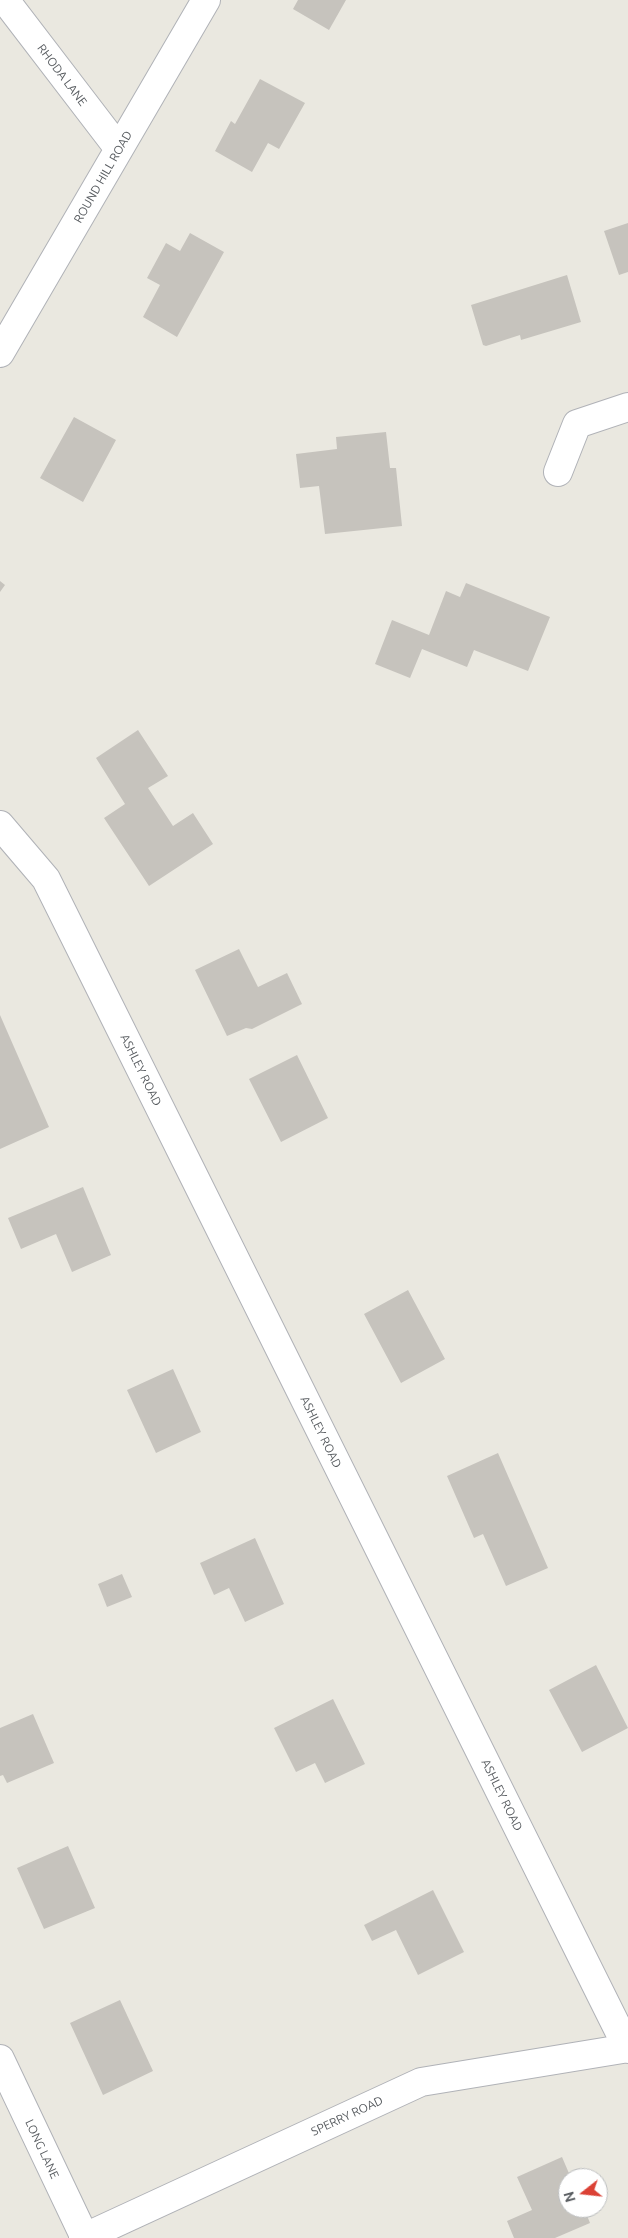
<!DOCTYPE html>
<html>
<head>
<meta charset="utf-8">
<style>
  body { margin:0 }
  #map { position:relative; width:628px; height:2238px; overflow:hidden; background:#eae8e0; font-family:Ubuntu,sans-serif }
  canvas { display:block }
  .north { position:absolute; left:558px; top:2168px; width:50px; height:50px; box-sizing:border-box; background:#fff; border:1px solid #bcbebf; border-radius:50%; rotate:254deg; font-size:14px; font-weight:700; line-height:20px; text-align:center; color:#585c60 }
  .north::after { content:''; display:block; margin:auto; width:18px; height:22px; background:#db4135; clip-path:polygon(50% 0,100% 100%,50% 72%,0 100%) }
</style>
</head>
<body>
<div id="map">
<canvas width="628" height="2238"></canvas>
<div class="north">N</div>
</div>
<script>
const ctx = document.querySelector('canvas').getContext('2d');
ctx.lineJoin = 'round';
function fillPath(path, color) { ctx.fillStyle = color; ctx.fill(path, 'evenodd'); }
function strokePath(path, color, width, dash) { ctx.strokeStyle = color; ctx.lineWidth = width; ctx.lineCap = dash ? 'butt' : 'round'; ctx.setLineDash(dash || []); ctx.stroke(path); }
function drawText(font, color, halo, rows, align = 'center') {
  ctx.font = font + ' Ubuntu,sans-serif'; ctx.lineWidth = 5; ctx.setLineDash([]); ctx.textBaseline = 'middle'; ctx.strokeStyle = halo; ctx.fillStyle = color; for (const [text, x, y, turn = 0] of rows) {
    ctx.save(); ctx.translate(x, y); ctx.rotate((+turn || 0) * Math.PI / 180); ctx.textAlign = isNaN(turn) ? turn : align; if (halo) ctx.strokeText(text, 0, 0); ctx.fillText(text, 0, 0); ctx.restore();
  }
}
fillPath(new Path2D(`
  M298 0H346L329 30 293 9Z
  M260 79 305 103 279 149 268 143 252 172 215 151 231 121 235 124Z
  M628 223V272L619 275 604 231Z
  M190 233 224 252 177 337 143 317 160 285 147 278 166 243 180 251Z
  M567 275 581 322 521 340 520 335 486 346 483 345 471 305Z
  M74 417 116 440 83 502 40 478Z
  M386 432 390 468H396L402 526 325 534 319 486 300 488 296 454 337 449 336 437Z
  M0 581 5 585 0 592Z
  M466 583 550 617 528 671 474 650 467 667 422 649 410 678 375 664 392 620 429 635 446 591 460 597Z
  M138 730 168 776 148 788 173 826 193 813 213 844 149 886 104 818 125 804 96 758Z
  M239 949 258 987 287 973 302 1004 252 1029 246 1028 227 1036 195 970Z
  M0 1015 49 1127 0 1149Z
  M297 1055 328 1118 281 1142 249 1079Z
  M83 1187 111 1255 72 1272 56 1234 21 1249 8 1218Z
  M408 1290 445 1359 401 1383 364 1314Z
  M173 1369 201 1432 156 1453 127 1390Z
  M498 1453 548 1568 506 1586 483 1534 474 1538 447 1476Z
  M255 1538 284 1604 245 1622 229 1588 214 1595 200 1563Z
  M122 1574 132 1597 107 1607 98 1584Z
  M596 1665 628 1728 582 1752 549 1690Z
  M333 1699 365 1764 325 1783 315 1763 296 1772 274 1728Z
  M33 1714 54 1763 7 1783 3 1775 0 1776V1728Z
  M68 1846 95 1908 44 1929 17 1868Z
  M433 1890 464 1952 418 1975 396 1930 372 1941 364 1925Z
  M120 2000 153 2071 103 2095 70 2023Z
  M562 2157 571 2178H568V2208H584L590 2223 555 2238H514L507 2221 532 2210 517 2177Z`), '#c6c3bd');
const street = new Path2D(`
  M5 0 119 149
  M0 353 206 0
  M558 472 577 424 628 407
  M0 825 46 879 628 2049
  M0 2059 85 2238
  M83 2238 421 2082 628 2048`);
strokePath(street, '#b0b2b7', 30);
strokePath(street, '#fff', 28);
drawText('12px', '#585c60', '#fff', [
  ["RHODA LANE",62,75,53],
  ["ROUND HILL ROAD",103,177,-60],
  ["ASHLEY ROAD",141,1070,64],
  ["ASHLEY ROAD",321,1432,64],
  ["ASHLEY ROAD",502,1795,64],
  ["SPERRY ROAD",347,2116,-25],
  ["LONG LANE",42,2149,65]
]);
</script>
</body>
</html>
